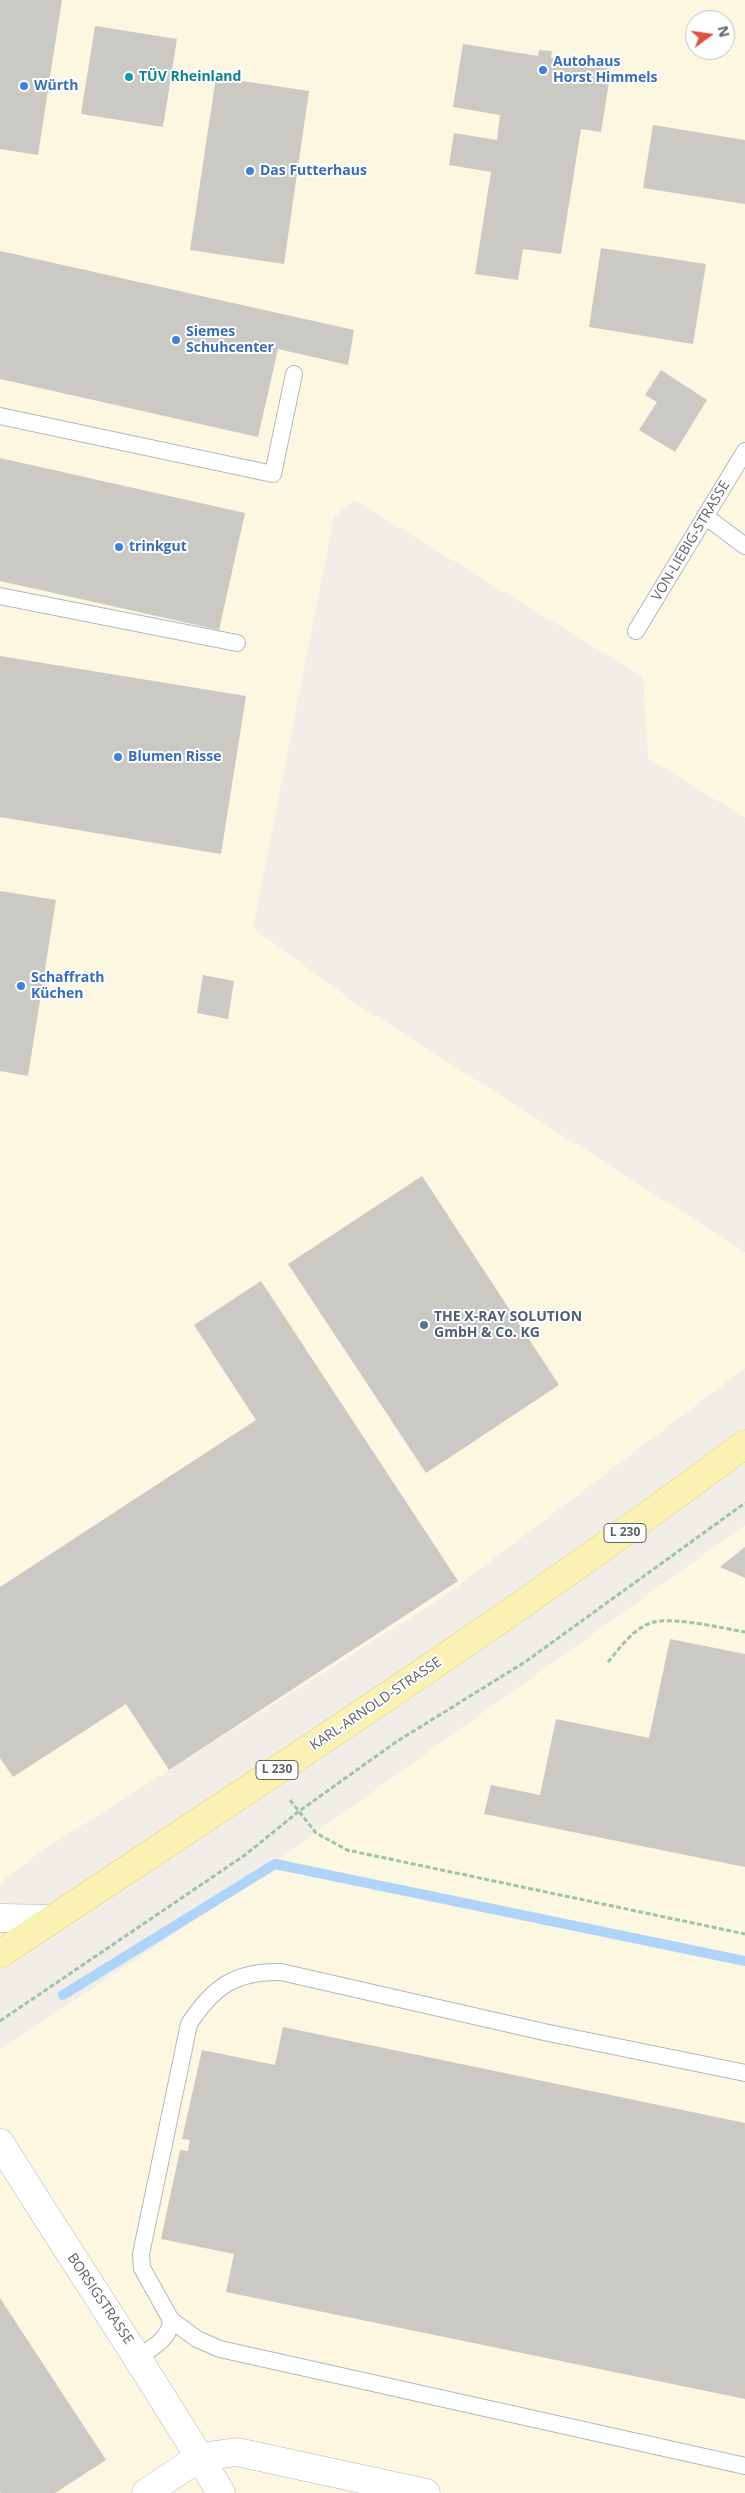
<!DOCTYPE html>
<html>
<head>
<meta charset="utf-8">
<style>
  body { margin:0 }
  #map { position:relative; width:745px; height:2493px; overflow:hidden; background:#f0eee7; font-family:"Open Sans",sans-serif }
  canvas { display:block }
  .north { position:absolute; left:685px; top:10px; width:50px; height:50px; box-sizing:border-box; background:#fff; border:1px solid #bfc0c2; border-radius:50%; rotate:76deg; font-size:14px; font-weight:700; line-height:20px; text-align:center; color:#5f6266 }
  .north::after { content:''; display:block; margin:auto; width:18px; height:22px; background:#de533f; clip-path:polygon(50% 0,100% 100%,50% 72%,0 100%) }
</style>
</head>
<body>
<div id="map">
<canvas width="745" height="2493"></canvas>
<div class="north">N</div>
</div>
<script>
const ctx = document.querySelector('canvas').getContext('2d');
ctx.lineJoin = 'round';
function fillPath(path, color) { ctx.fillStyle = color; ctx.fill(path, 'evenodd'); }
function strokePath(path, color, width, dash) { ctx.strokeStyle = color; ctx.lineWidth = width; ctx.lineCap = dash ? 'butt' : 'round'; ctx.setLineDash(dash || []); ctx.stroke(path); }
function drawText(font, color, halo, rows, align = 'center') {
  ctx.font = font + ' "Open Sans",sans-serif'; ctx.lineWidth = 4; ctx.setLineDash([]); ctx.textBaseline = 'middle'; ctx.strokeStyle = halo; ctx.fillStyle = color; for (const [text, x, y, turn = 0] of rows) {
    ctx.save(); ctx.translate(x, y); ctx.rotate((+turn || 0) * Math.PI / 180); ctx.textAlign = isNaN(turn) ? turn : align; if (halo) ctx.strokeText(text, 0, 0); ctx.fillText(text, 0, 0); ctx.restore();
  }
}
fillPath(new Path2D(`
  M0 0H745V818L648 758 643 677 354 500 334 517 253 928 354 1002 745 1252V1368L446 1595 43 1850 0 1883ZM695 20H725V50H695Z
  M745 1525V2493H0V2050L164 1941Z`), '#fcf7e0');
strokePath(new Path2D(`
  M63 1995 275 1864 745 1961`), '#aed5f9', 10);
fillPath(new Path2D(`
  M0 0H62L38 155 0 149Z
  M95 26 177 39 163 127 81 114Z
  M463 44 538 56 539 50 552 51 551 58 611 69 601 132 581 129 561 254 523 249 518 280 475 274 491 172 449 165 454 133 497 140 500 115 453 107Z
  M216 77 309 91 284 264 190 250Z
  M653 125 745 140V204L643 188Z
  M601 248 706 264 693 344 589 327Z
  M0 251 354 330 348 365 278 349 258 437 0 379Z
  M661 370 707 400 675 452 639 430 657 402 645 395Z
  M0 458 245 513 219 630 0 581Z
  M0 656 246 696 221 854 0 817Z
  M0 891 56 900 28 1076 0 1071Z
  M203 975 234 981 228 1019 197 1013Z
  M422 1176 559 1385 426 1473 288 1264Z
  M261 1281 458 1581 169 1770 126 1704 13 1777 0 1758V1587L256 1420 194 1325Z
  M745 1547V1578L720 1567Z
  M670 1639 745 1654V1867L484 1814 491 1785 540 1795 556 1719 649 1738Z
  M283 2027 745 2123V2399L226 2292 234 2254 161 2239 180 2150 188 2151 190 2140 182 2139 202 2050 275 2065Z
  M0 2298 106 2460 55 2493H1L0 2491Z`), '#cbc9c4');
const lane = new Path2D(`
  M0 416 273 474 294 374
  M705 516 745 546
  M0 596 237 643
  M636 631 745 451
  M171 2320 197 2339 220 2349 745 2466
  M139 2357C153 2347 170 2339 171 2320L142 2268 141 2254 189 2024C213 1987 235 1971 281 1972L544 2032 745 2073`);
const street = new Path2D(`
  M146 2493 200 2457 237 2452 426 2493`);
const secondary = new Path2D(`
  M0 1918 52 1919
  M0 2143C73 2260 150 2374 221 2493`);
const primary = new Path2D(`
  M0 1954C251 1787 504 1624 745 1444`);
strokePath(lane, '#b4b7bb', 18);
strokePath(street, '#b4b7bb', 29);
strokePath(secondary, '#b3b6bb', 29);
strokePath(primary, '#e8ca68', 29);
strokePath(new Path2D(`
  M608 1662C620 1648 634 1627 654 1622 675 1617 722 1628 745 1632
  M290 1800 316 1833 347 1850 745 1934
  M0 2021 245 1855 298 1812 396 1742 525 1662 745 1503`), '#9ec3ab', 3, [5, 2.5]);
strokePath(lane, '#fff', 16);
strokePath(street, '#fff', 28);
strokePath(secondary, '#fff', 28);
strokePath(primary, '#faf2b2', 28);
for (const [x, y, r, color] of [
  [543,70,5,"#3f7fe0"],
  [129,77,5,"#0f9aa8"],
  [24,86,5,"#3f7fe0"],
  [250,171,5,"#3f7fe0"],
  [176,340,5,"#3f7fe0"],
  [119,547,5,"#3f7fe0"],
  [118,757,5,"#3f7fe0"],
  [21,986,5,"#3f7fe0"],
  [424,1325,5,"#5c6f8a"]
]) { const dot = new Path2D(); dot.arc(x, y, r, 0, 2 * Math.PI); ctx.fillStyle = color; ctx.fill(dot); strokePath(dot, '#fff', 2); }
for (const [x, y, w] of [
  [625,1533,42],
  [277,1770,42]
]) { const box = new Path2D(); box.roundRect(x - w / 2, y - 9.5, w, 19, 4); ctx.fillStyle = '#fff'; ctx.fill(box); strokePath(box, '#5f6266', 1); }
drawText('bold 12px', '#5f6266', null, [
  ["L 230",625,1533],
  ["L 230",277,1770]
]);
drawText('bold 14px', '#366cbe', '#fff', [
  ["Autohaus",553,62],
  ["Horst Himmels",553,78],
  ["Würth",34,86],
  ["Das Futterhaus",260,171],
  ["Siemes",186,332],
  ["Schuhcenter",186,348],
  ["trinkgut",129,547],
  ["Blumen Risse",128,757],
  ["Schaffrath",31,978],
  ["Küchen",31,994]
], 'left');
drawText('bold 14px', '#0d838f', '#fff', [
  ["TÜV Rheinland",139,77]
], 'left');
drawText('14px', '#5f6266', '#fff', [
  ["VON-LIEBIG-STRASSE",691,541,-59],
  ["KARL-ARNOLD-STRASSE",376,1704,-34],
  ["BORSIGSTRASSE",100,2299,56]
]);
drawText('bold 14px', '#4e5e75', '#fff', [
  ["THE X-RAY SOLUTION",434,1317],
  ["GmbH & Co. KG",434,1333]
], 'left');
</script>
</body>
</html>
